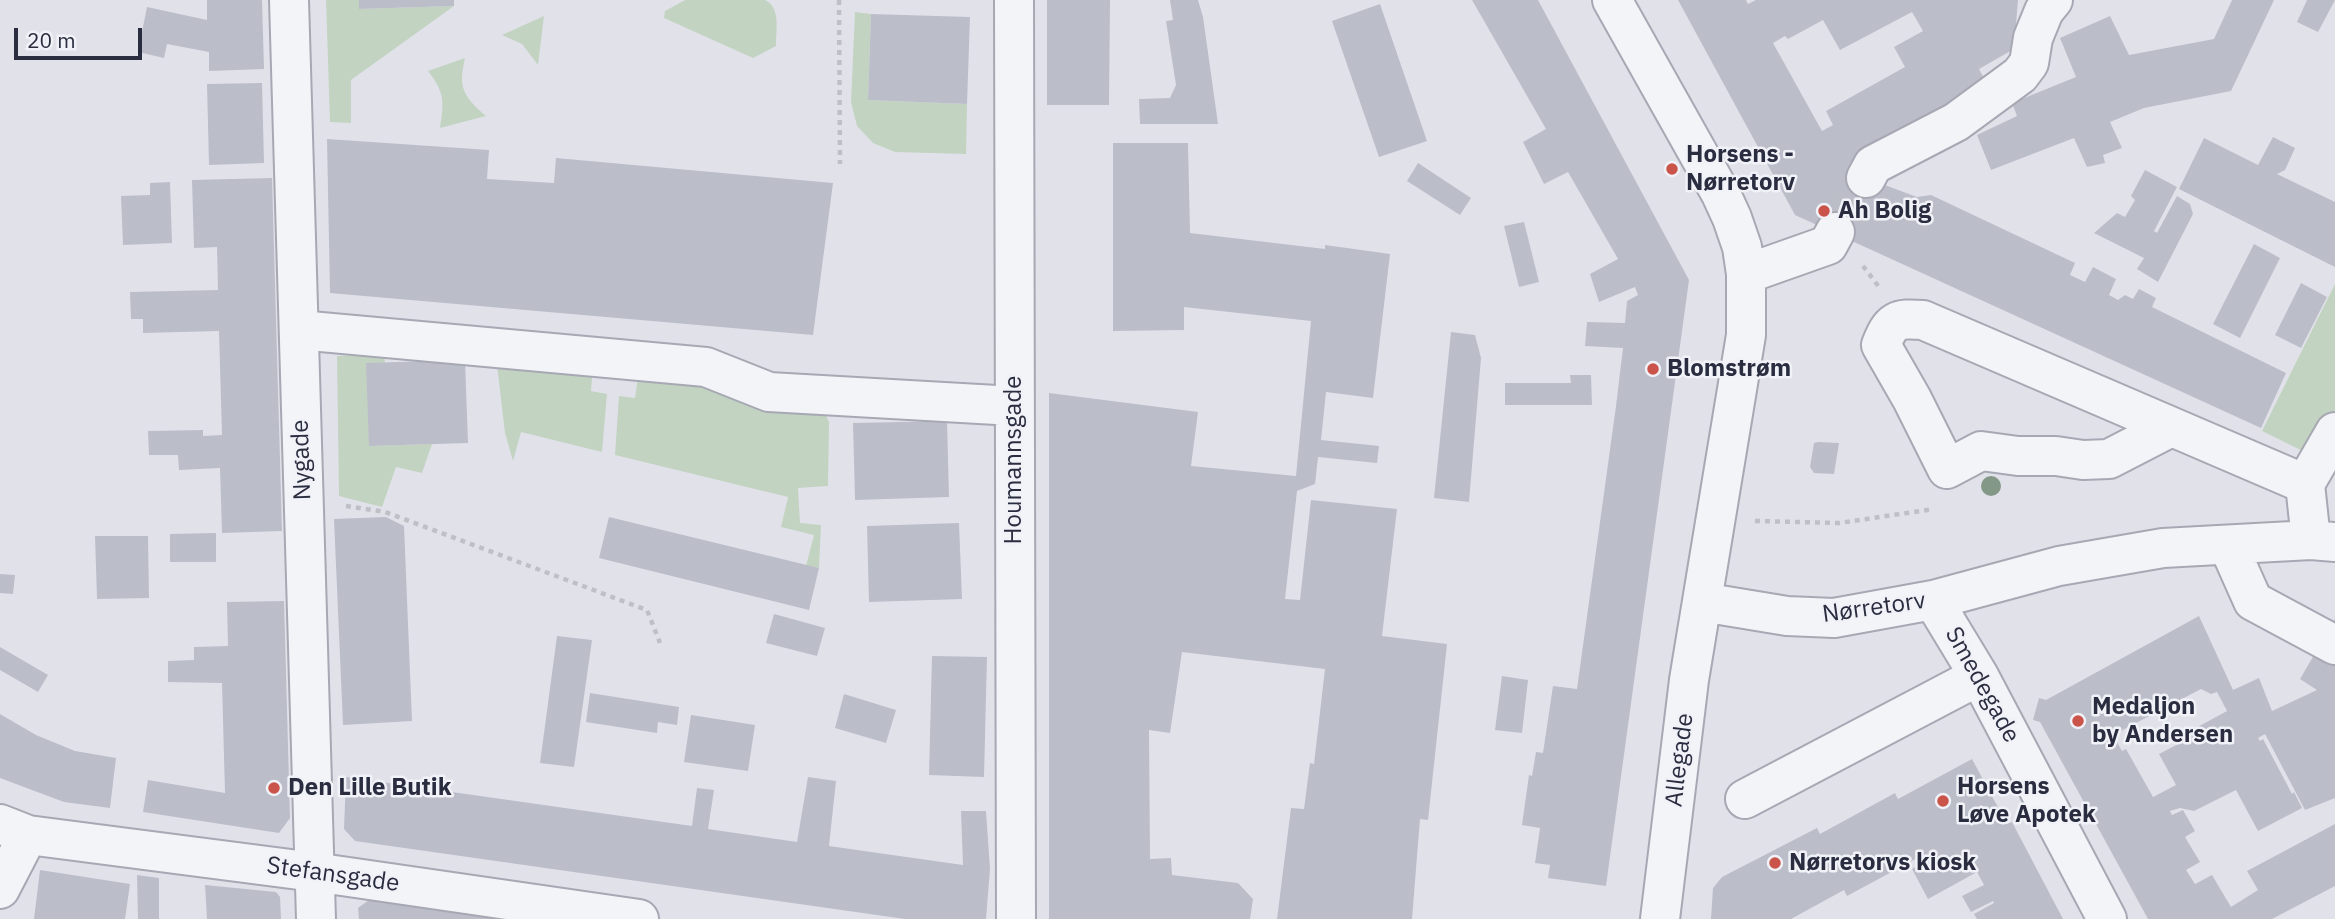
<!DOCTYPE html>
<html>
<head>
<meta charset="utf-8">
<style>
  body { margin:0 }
  #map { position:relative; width:2335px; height:919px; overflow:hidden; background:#e1e2e9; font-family:"IBM Plex Sans",sans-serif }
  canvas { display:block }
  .scale { position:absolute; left:14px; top:28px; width:128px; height:32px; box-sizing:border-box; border:4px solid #2a2d40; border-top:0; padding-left:9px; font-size:21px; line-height:24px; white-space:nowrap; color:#2a2d40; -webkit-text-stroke:5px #f0f2f7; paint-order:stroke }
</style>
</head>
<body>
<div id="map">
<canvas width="2335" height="919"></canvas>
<div class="scale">20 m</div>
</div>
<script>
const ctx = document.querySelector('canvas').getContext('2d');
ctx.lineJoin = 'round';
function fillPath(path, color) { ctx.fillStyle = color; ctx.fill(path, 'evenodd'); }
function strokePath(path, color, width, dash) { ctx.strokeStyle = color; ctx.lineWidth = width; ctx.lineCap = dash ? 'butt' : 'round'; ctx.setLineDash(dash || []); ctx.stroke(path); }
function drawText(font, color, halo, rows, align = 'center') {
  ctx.font = font + ' "IBM Plex Sans",sans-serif'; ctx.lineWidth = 5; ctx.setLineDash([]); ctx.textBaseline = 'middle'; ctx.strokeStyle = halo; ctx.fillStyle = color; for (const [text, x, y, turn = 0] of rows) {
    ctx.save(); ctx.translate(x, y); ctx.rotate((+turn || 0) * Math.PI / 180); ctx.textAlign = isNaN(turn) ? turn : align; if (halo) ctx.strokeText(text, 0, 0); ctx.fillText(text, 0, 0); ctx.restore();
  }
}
fillPath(new Path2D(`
  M326 0H359V9L454 6 351 80V123L330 122Z
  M685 0H765C781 7 776 31 776 46L753 58 664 18 665 11Z
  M855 12 871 14 868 100 967 104 966 154 895 152 873 143 857 126 851 102Z
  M544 16 538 65 522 44 502 35Z
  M465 58C458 88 463 96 486 116L440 128C444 102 445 93 428 71Z
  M2335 284V410L2311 455 2262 431Z
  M384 354 385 363 369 446 432 444 422 473 396 467 382 507 339 496 337 356Z
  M497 365 593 366 591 391 607 394 602 452 521 432 513 461 505 433Z
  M639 370 821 405 829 422 828 486 798 488 800 523 821 525 819 568 806 566 814 535 781 527 788 497 615 455 619 396 635 398Z`), '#c3d3c2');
fillPath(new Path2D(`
  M207 0H262L264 69 209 71V52L167 44 164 58 138 52 147 7 207 20Z
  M359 0H454V6L359 9Z
  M1047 0H1110L1109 105H1047Z
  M1170 0H1198L1203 17 1218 124H1140L1139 99 1170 98 1176 85 1166 21 1173 20Z
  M1472 0H1538L1689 280 1606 886 1548 878 1550 865 1535 863 1540 828 1522 825 1529 775 1532 776 1536 752 1543 753 1553 686 1577 689 1616 406 1623 348 1585 346 1587 322 1625 323 1627 301 1638 295 1635 287 1599 302 1590 274 1618 259 1568 172 1544 184 1523 142 1546 129Z
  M1678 0H1746L1748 4 1756 0H2018L2014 49 1979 69 1989 88 1866 178 1917 197 1931 195 2075 263 2070 275 2085 282 2093 267 2116 279 2109 295 2118 300 2125 295 2133 299 2139 289 2156 298 2152 307 2286 373 2261 428 1795 215ZM1912 12 1923 31 1894 47 1905 67 1826 111 1833 125 1822 131 1773 43 1785 36 1788 39 1823 20 1840 50Z
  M2232 0H2274L2231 91 2144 108 2110 122 2122 148 2103 155 2105 163 2087 167 2074 138 1991 170 1977 135 2017 116 2012 103 2076 77 2060 38 2110 16 2129 55 2214 39Z
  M2307 0H2335L2318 32 2297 22Z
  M1380 4 1427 141 1379 157 1332 21Z
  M871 14 970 17 967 104 868 100Z
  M262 83 264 163 209 165 207 84Z
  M2273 137 2295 148 2285 170 2277 174 2335 202V267L2179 189 2204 138 2258 165Z
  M327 139 489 150 487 179 554 183 556 158 833 183 813 335 330 293Z
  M1113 143H1188L1190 233 1325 249V245L1390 254 1373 398 1326 392 1321 440 1379 446 1377 463 1318 457 1315 484 1297 491 1285 599 1300 600 1311 500 1397 509 1382 636 1447 644 1428 820 1420 819 1412 919H1277L1291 808 1304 809 1310 763 1314 764 1325 669 1182 652 1170 733 1149 730 1150 859 1171 858 1172 875 1238 883 1253 899 1250 919H1049V393L1198 412 1191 466 1296 476 1311 321 1184 307V330L1113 331Z
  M1418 163 1471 198 1460 215 1407 181Z
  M2145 170 2177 187 2154 231 2157 233 2177 196 2190 204 2193 214 2158 282 2137 269 2144 258 2094 233 2117 213 2125 217 2135 200 2131 196Z
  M272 178 282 531 222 533 220 468 179 470 178 455H149L148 431 203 430V436L222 435 219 331 143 333V319H131L130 292 218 290 217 247 194 248 192 180Z
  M170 182 172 243 123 245 121 196 150 195V183Z
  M1524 222 1539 282 1519 287 1504 226Z
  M2254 244 2280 258 2240 338 2213 324Z
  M2301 283 2327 297 2301 348 2275 335Z
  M1451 332 1475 335 1481 358 1469 502 1434 498Z
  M465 360 468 443 369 446 366 363Z
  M1570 375H1591L1592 405H1505V383H1571Z
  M947 421 949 497 855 500 853 423Z
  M1818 442 1839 443 1834 474 1814 473 1810 467 1814 443Z
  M386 517 404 526 412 721 343 725 334 519Z
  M609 517 819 568 809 610 599 558Z
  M959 523 962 599 869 602 867 526Z
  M216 533V562H170V534Z
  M95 536H148L149 598 97 599Z
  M0 574 15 575 13 594 0 593Z
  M284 601 290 818 279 833 143 812 148 780 225 793 222 683 168 682V661L194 660V647L228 646 227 602Z
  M774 614 825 628 817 656 766 643Z
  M2199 616 2233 690 2259 678 2272 711 2317 690 2300 679 2335 619V798L2305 810 2265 734 2258 738 2260 741 2263 739 2292 794 2294 792 2302 808 2258 831 2236 790 2194 811 2180 808 2170 811 2172 815 2183 810 2195 831 2185 837 2200 862 2186 870 2195 884 2212 875 2231 907 2258 890 2247 871 2335 824V886L2272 919H2148L2040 722 2033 720 2039 698 2046 700ZM2201 689 2211 694 2217 692 2227 711 2181 736 2184 741 2159 754 2176 785 2153 797 2126 749 2122 751 2113 735Z
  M557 636 592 640 574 767 540 763Z
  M0 647 48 675 38 692 0 670Z
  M932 656 987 657 984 777 929 775Z
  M1502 676 1528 680 1522 733 1495 730Z
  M590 693 679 707 677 725 658 722 657 733 586 722Z
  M844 694 896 710 886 743 835 728Z
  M0 714 36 735 75 751 116 758 110 808 64 802 0 778Z
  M691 715 755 725 748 771 684 762Z
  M1972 759 2007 824 2012 822 2063 919H1977L1974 914 1994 903 1993 901 1971 912 1962 896 1984 885 1977 872 1928 899 1912 869 1926 861 1923 855 1847 896 1844 890 1791 919H1711L1713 888 1722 877 1817 828 1820 834 1895 793 1898 799Z
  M346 777 692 826 697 788 714 790 708 829 797 842 808 777 836 781 829 846 963 865 961 811H986L990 869 986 919H905L355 841 344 829Z
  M40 870 130 884 125 919H34Z
  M137 875 159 878V919H138Z
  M205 885 276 892 280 897 281 919H207Z
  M369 900 494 917 493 919H359L358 908Z`), '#bbbdc9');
strokePath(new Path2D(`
  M1835 232 1866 178`), '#bcbec7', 38, [38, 19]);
const minor = new Path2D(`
  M289 0 316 919
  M1014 0 1016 919
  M1612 0 1721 194 1732 218 1742 247 1746 274V335L1689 680 1660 919
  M1866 178 1873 165 1956 122 2020 75 2029 63 2033 38 2044 11 2053 0
  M1746 274 1828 245 1835 232
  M299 330 706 367 769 392 1014 406
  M2171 427 2109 459 2083 460 2056 456H2018L1981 451 1947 469 1912 399 1881 345C1891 320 1896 318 1923 320L2305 484
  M2311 540 2305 484 2335 432
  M2228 545 2253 601 2335 645
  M1933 600 1979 676 2107 919
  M1702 602 1787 616 1834 618 1933 600 2059 566 2163 548 2311 540 2335 542
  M1745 799 1979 676
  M0 824 28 835 314 872 639 919
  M0 889 28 835`);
strokePath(minor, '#a6a8b3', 42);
strokePath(new Path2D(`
  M839 0 840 164
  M1863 266 1879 287
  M346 506 385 512 647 610 660 643
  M1755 521 1839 523 1934 509`), '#bfc0c7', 4.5, [5, 5]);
strokePath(minor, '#f3f4f7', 38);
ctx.fillStyle = '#849888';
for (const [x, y] of [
  [1991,486]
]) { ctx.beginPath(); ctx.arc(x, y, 10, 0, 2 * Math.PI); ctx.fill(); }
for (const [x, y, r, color] of [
  [1672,169,7,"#ca534a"],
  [1824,211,7,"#ca534a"],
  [1653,369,7,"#ca534a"],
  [2078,721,7,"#ca534a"],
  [274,788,7,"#ca534a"],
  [1943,801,7,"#ca534a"],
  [1775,863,7,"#ca534a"]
]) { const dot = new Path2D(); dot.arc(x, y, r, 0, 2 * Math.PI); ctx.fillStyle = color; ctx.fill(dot); strokePath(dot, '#f0f2f7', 2.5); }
drawText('bold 24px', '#2a2d40', '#f0f2f7', [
  ["Horsens -",1686,155],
  ["Nørretorv",1686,183],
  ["Ah Bolig",1838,211],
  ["Blomstrøm",1667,369],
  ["Medaljon",2092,707],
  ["by Andersen",2092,735],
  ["Horsens",1957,787],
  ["Løve Apotek",1957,815],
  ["Den Lille Butik",288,788],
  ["Nørretorvs kiosk",1789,863]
], 'left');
drawText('24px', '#2a2d40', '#f0f2f7', [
  ["Nygade",302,460,-92],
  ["Houmannsgade",1014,460,-90],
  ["Nørretorv",1874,608,-8],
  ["Smedegade",1982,685,61],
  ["Allegade",1680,760,-83],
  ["Stefansgade",333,875,8]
]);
</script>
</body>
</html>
